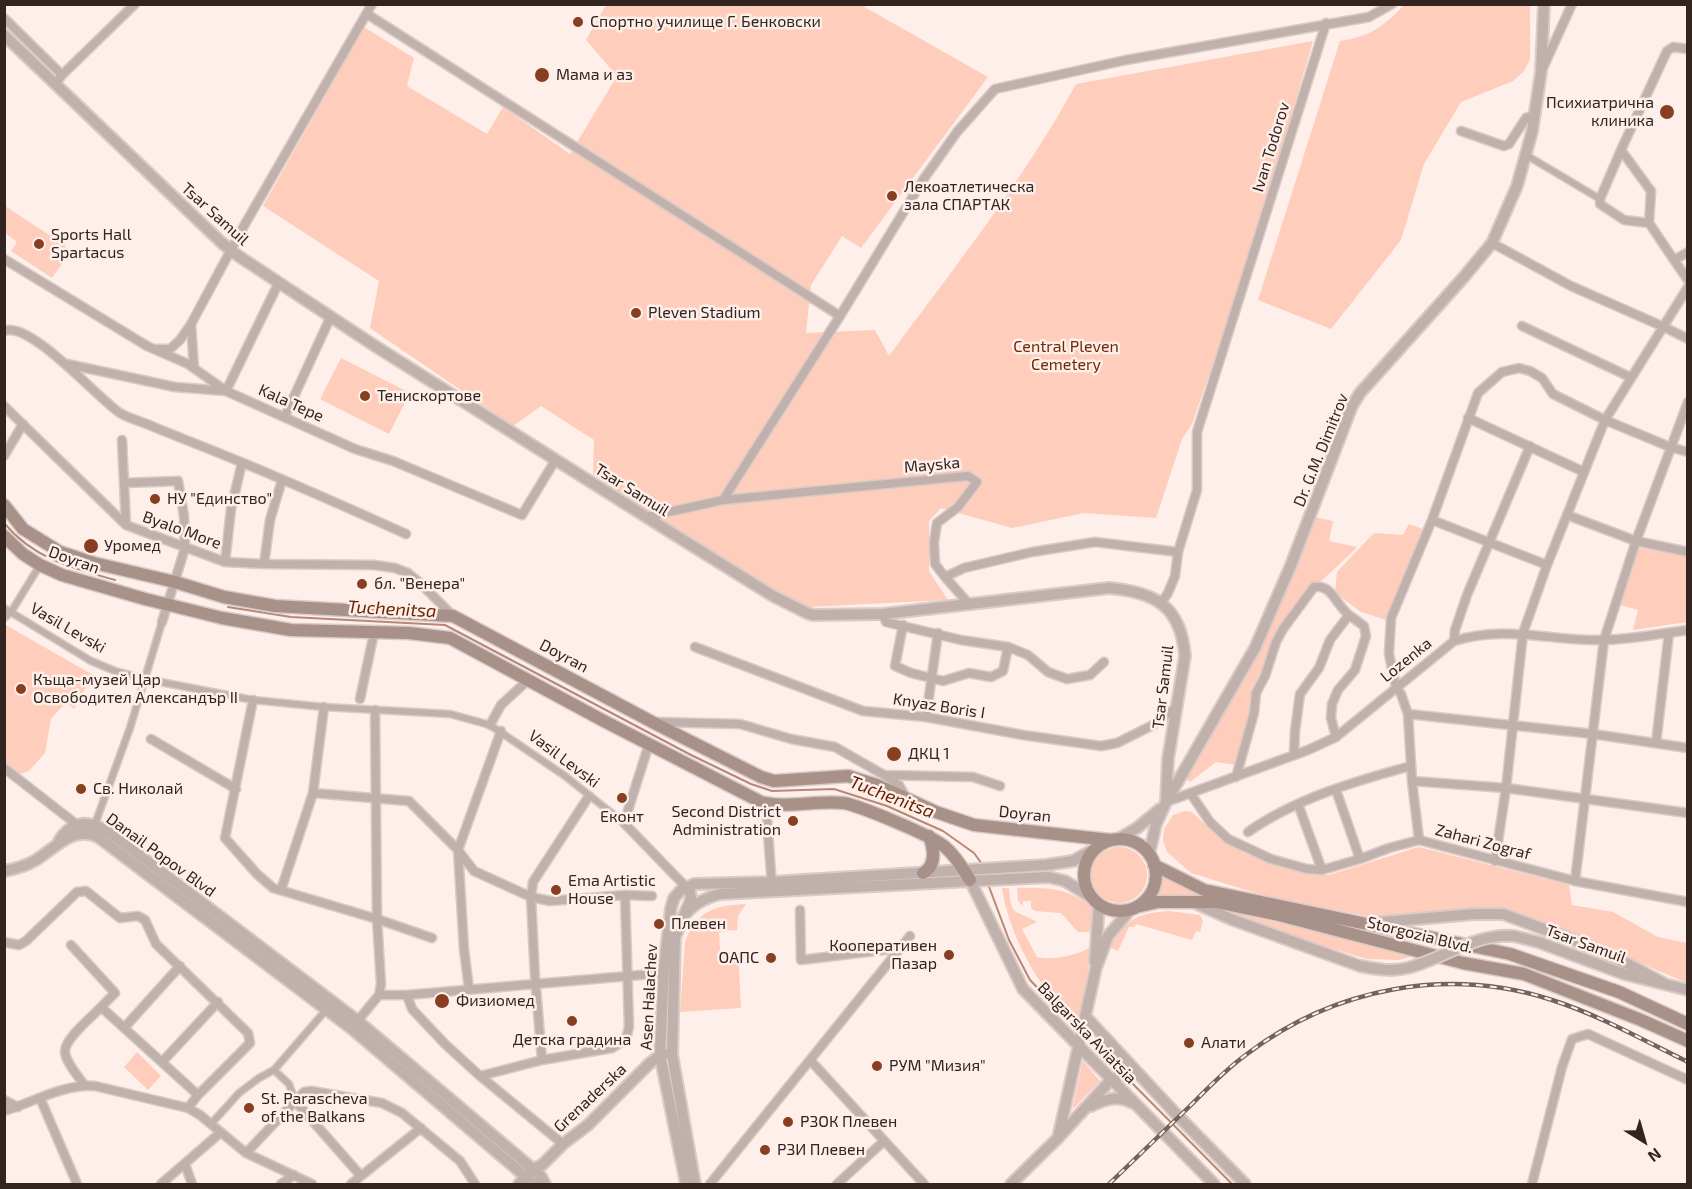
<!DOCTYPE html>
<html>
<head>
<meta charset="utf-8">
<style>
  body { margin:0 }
  #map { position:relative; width:1692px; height:1189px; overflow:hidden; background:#feefea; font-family:"Exo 2",sans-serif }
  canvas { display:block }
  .frame { position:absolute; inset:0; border:6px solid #322520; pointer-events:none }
  .north { position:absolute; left:1614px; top:1111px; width:60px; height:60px; -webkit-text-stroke:4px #feefea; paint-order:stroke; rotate:143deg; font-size:16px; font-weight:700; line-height:24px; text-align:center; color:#322520 }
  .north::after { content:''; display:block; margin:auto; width:21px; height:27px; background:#322520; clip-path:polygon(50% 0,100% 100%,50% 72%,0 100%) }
</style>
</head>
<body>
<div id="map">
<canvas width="1692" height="1189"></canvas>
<div class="frame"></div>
<div class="north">N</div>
</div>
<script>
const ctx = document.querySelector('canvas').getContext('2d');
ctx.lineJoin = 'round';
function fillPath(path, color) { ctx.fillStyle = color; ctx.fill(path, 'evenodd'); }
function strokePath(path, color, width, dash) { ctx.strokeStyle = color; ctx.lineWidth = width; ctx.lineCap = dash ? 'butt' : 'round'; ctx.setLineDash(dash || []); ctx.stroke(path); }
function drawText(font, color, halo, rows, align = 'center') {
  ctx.font = font + ' "Exo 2",sans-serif'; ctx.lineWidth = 5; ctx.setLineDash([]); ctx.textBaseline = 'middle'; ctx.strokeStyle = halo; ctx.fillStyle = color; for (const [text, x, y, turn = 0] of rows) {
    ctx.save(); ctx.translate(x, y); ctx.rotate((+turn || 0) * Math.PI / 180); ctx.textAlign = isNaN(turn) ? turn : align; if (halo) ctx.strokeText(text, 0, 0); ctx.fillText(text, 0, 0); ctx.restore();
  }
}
fillPath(new Path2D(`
  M606 5H861L988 77 861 248 842 236 811 285 806 333 875 330 889 356C954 268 1023 181 1076 84L1313 41 1250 257 1192 424 1182 439 1156 518 1084 513 1012 528 941 508 929 521V571L948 600 808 607 753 577 684 535 593 475 594 440 541 406 513 426 370 328 379 281 263 206 364 27 414 58 407 86 487 134 503 107 570 154 617 76 586 40Z
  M1404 5H1530V59L1524 71 1513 81 1461 102 1424 164 1401 240 1331 329 1258 300 1340 41C1371 36 1383 27 1404 5Z
  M5 206 66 246 61 255 66 258 52 278 11 251 17 242 5 233Z
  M341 358 410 393 389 434 320 399Z
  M1314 517 1333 521 1329 541 1357 547C1334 571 1305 592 1288 621 1261 665 1248 715 1236 765L1216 762 1190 782 1184 777 1264 643Z
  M1409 524 1423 529 1422 535 1387 620 1361 612 1335 593 1337 572 1374 533 1403 535Z
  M1639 548 1687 556V622L1633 630 1638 610 1620 605Z
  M4 624 93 675 74 709 66 702 51 719 45 753 29 771 20 774 5 766Z
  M1185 811 1192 812 1214 833 1242 852 1277 866 1306 874 1329 875 1419 847 1569 885 1572 905 1613 912 1658 937 1687 943V983L1557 927 1506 908H1463L1400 915 1367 916 1275 899 1191 873 1167 852 1163 840 1164 829 1173 815Z
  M1091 875a28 28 0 1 1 56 0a28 28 0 1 1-56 0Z
  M1160 870 1180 882 1343 925V928L1153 898 1159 885Z
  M1002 888H1009C1011 919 1016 909 1037 922L1022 929 1037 957C1053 961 1075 955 1090 948L1088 974 1078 1018C1069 1010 1058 1003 1050 994 1027 967 1007 923 1002 888Z
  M1017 888C1047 887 1068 888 1092 907 1095 916 1094 925 1089 932H1078L1061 913 1035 911 1031 908V901H1023V906L1018 901Z
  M746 904 738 916 737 930 723 931 719 933 720 950 723 952 738 951 741 1008 680 1012 685 942C697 911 715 905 746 904Z
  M1228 910 1413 956 1399 960 1367 959 1283 934 1225 912Z
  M1169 911 1200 915 1203 921 1200 932 1196 931 1192 940 1136 924 1134 927H1129L1118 951 1109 947C1129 919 1133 914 1169 911Z
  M137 1052 161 1076 148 1090 124 1067Z
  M1083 1061 1100 1081 1072 1110 1082 1065Z`), '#fecdbb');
strokePath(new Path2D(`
  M4 523C34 559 72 568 115 580
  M228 607 291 617 445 625 691 755 751 784 772 791 834 789 887 806 943 831 974 853 982 864
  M988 884 1009 940 1030 980 1078 1030
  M1085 1036 1121 1071
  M1125 1076 1232 1184`), '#b98875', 2);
const pedestrian = new Path2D(`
  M1526 155 1600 199
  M4 608 91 661 115 671 145 679 253 700 324 707 450 714 490 725 565 776 624 823
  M4 618 11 612 40 565
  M95 824 130 728 162 622
  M274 1070 289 1084 295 1101
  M211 1124 239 1093 259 1078 274 1070 326 1010`);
const minor = new Path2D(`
  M367 14 840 316
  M4 18 62 75
  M1688 49 1673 47 1667 51 1621 150 1651 191 1649 223 1674 260 1688 252
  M1542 70 1572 4
  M55 84 62 75 135 4
  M1461 131 1504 146 1509 144 1526 118 1534 115
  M1621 150 1600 199V204L1624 220 1649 223
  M1492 243 1571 286 1664 327 1688 339
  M4 259 147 346 188 364 226 391 355 449 393 461 522 515 556 459
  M1674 260 1688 280
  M191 324 194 368
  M1522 326 1630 377
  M4 331C30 320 98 399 120 413 130 419 143 422 154 427 178 437 202 446 226 456 286 480 346 507 406 534
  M157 349H170L180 340 191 324 245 224 372 4
  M67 364 175 387 226 391 279 282
  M4 406 126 525 225 562 264 564 374 565 395 568 408 573 419 582 453 616
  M285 416 331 316
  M1468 418 1584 472
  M122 440 126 525
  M4 456 23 424
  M124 483 178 481 184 516 185 548 162 622
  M723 500 840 316 923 180 957 132 995 89 1126 60 1369 17 1392 4
  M1567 515 1636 541 1688 552
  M646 517 723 500 968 476 977 482 958 507 937 523 934 542 935 564 945 577 964 568 1032 552 1095 542 1178 552
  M1432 520 1547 565
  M225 562 231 509 242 463
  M264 564 270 520 282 480
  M945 577 969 604
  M1161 603 1168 593 1175 576 1178 552 1197 490V432L1326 23
  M883 614 886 622 961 640 1008 647 1028 655 1048 672 1067 679 1090 675 1104 662
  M903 625 895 666 911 673 943 681 969 673 991 677 1003 671 1008 647
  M1454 641 1455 630 1467 595 1530 446
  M695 647 863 711 926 717 1023 735 1101 746 1117 743 1153 725 1177 707
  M360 699 374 633
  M253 700 225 838 257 874 273 888 377 919 432 938
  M375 710 377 919 381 984 379 995
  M1408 714 1593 734 1688 748
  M926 717 938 633
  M655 722 740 724 791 739 835 747 884 775 973 777 1000 786
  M490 725 501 705 528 680
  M1336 737 1331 718 1332 704 1338 690 1355 670 1366 636 1364 626 1349 615
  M151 739 236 789
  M1656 743 1669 633
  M649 744 624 823 686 887
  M4 768 76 824V829
  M884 775 899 785 907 799
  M1236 777 1254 713 1256 693 1265 676 1276 642 1283 629 1314 587C1332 584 1335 604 1349 615L1330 640 1319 668 1300 694 1295 731 1294 754
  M1412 781 1506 788 1688 813
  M1336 790 1360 859
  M313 793 409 801 458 850 474 871 531 897 550 901 625 895 652 896
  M1191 794 1210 822 1228 839 1271 859 1307 869 1322 870 1360 859 1389 848 1419 840 1575 881 1688 902
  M1166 802 1308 750 1336 737 1454 641C1507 624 1553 642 1605 640 1632 639 1660 634 1688 630
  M771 804 767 819 772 887
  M1298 804 1322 870
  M1248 832C1295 799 1355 781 1411 766
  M1419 840 1412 781 1408 714 1401 694 1396 687 1389 654 1391 618 1432 520 1478 393 1502 372 1519 368 1530 371 1542 378 1553 394 1605 420 1670 447 1688 452
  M1495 861 1506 788 1523 633 1547 565 1605 420 1688 287
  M1575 881 1604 640 1636 541 1688 402
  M281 890 313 793 324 707
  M800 910 801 960 900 948
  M4 942 19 945 26 941 77 892 86 891 120 918 138 916 145 920 156 944 248 1033 250 1043 198 1095
  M71 945 115 993 101 1007 198 1095 188 1108
  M469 989 464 949 458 850 501 731
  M407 995 412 1009 445 1044 480 1076 563 1144
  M355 1024 379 995H407L664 973
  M124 1028 180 966
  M542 1060 535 977 531 897 533 882 589 796
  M810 1060 924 1184
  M162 1062 218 1002
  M480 1076 542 1060 612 1048 626 1039 629 1027 625 895
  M85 1086C79 1077 66 1063 65 1052 64 1039 92 1017 101 1007
  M40 1098 77 1184
  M4 1100 18 1107
  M295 1101 361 1176
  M4 1111C34 1102 63 1084 95 1086L188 1108 200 1115 246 1153 312 1184
  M246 1153 304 1092 311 1091 382 1103 402 1113 460 1161 475 1184
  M185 1164 192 1184
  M161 1184 220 1133
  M281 1184 294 1175
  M351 1184 421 1128
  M710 1184 910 936
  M837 1184 884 1141
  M1532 1184 1562 1067 1572 1039 1588 1034 1688 1080`);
const tertiary = new Path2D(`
  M4 35 222 243 237 255 375 346 675 535 773 596 807 613 813 615 883 614 1109 588C1155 592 1181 606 1185 656L1168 759 1166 802
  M1118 839 1137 828 1160 809
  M59 841C72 819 91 820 110 833L358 1021 540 1175 545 1184
  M1149 855 1156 824 1166 802 1255 648 1291 565 1352 406 1360 393 1463 278 1492 243 1517 186 1532 132 1541 72 1544 4
  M4 871C16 869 26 866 36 860 55 848 74 825 98 837L352 1029 533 1183 538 1184
  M970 880 1023 989 1214 1184
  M686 887 690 892 691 899 675 937 672 1054 695 1184
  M1195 903 1233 920 1360 966
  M681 920C690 906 704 898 720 894L1048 877 1065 881 1091 897
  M1370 923 1474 914H1503L1576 941 1628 964 1663 983
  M1514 936 1538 942 1624 974 1688 990
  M1095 962 1099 904
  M1085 1016 1176 1114 1245 1184
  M1091 1106C1106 1099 1118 1095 1133 1103
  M1058 1138 1096 968 1108 936 1131 909
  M519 1184 533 1169 542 1165 563 1144 588 1125 649 1064 660 1055 665 1054
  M686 1184 660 1055 664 967 671 908 674 898 681 890 694 884 772 882 1046 865 1073 861 1093 850
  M1011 1184 1058 1138 1109 1082 1127 1071 1139 1075`);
const secondary = new Path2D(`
  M4 505 23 529 60 552 94 563 175 582 224 597 275 606 453 616 656 724 761 777 774 781 848 776 877 785 936 812 974 825 1110 840
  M4 536 23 554 40 565 62 575 145 599 222 618 291 630 409 633 450 638 602 720 761 802C788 809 816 800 844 803 860 806 933 836 945 847 956 856 963 869 970 880
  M1084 875a36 36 0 1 1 72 0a36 36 0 1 1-72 0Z
  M1154 865 1204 890 1510 954 1619 992 1688 1024
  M923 873C937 865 934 849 929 836
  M1136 907 1158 902H1217L1275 914 1463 963 1524 974 1641 1020 1688 1041`);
strokePath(pedestrian, '#d9cbc6', 9);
strokePath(minor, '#d9cbc6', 11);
strokePath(tertiary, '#d9cbc6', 14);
strokePath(secondary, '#d9cbc6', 15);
strokePath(pedestrian, '#c1b1ac', 6);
strokePath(minor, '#c1b1ac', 8);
strokePath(tertiary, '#c1b1ac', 10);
strokePath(secondary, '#a79189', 12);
const rail = new Path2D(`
  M1109 1184C1136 1158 1163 1132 1190 1106 1208 1088 1226 1069 1247 1054 1334 988 1447 966 1552 1000 1599 1015 1643 1040 1688 1062`);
strokePath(rail, '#71635e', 4.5);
strokePath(rail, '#feefea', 2, [7]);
const tertiaryBridge = new Path2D(`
  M1360 966C1376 969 1392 972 1407 968 1444 959 1474 933 1514 936`);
strokePath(tertiaryBridge, '#d9cbc6', 14, []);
strokePath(tertiaryBridge, '#c1b1ac', 10);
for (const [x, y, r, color] of [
  [578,22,6,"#873e21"],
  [542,75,8,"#873e21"],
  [1667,112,8,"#873e21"],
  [892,196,6,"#873e21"],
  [39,244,6,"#873e21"],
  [636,313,6,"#873e21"],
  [365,396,6,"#873e21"],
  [155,499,6,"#873e21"],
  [91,546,8,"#873e21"],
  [362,584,6,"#873e21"],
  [21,689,6,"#873e21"],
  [894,754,8,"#873e21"],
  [81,789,6,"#873e21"],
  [622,798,6,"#873e21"],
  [793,821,6,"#873e21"],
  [556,890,6,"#873e21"],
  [659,924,6,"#873e21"],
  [949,955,6,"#873e21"],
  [771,958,6,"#873e21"],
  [442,1001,8,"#873e21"],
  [572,1021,6,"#873e21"],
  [1189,1043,6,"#873e21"],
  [877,1066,6,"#873e21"],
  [249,1108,6,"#873e21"],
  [788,1122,6,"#873e21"],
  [765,1150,6,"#873e21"]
]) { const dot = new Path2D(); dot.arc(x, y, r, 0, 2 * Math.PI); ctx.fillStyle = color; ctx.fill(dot); strokePath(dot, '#feefea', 2); }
drawText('16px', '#322520', '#feefea', [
  ["Спортно училище Г. Бенковски",590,22],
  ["Мама и аз",556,75],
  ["Психиатрична",1654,103,"right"],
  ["клиника",1654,121,"right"],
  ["Лекоатлетическа",904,187],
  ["зала СПАРТАК",904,205],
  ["Sports Hall",51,235],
  ["Spartacus",51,253],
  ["Pleven Stadium",648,313],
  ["Тенискортове",377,396],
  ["НУ \"Единство\"",167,499],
  ["Уромед",104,546],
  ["бл. \"Венера\"",374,584],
  ["Къща-музей Цар",33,680],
  ["Освободител Александър II",33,698],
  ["ДКЦ 1",908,754],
  ["Св. Николай",93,789],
  ["Second District",781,812,"right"],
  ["Administration",781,830,"right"],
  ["Еконт",622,817,"center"],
  ["Ema Artistic",568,881],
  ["House",568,899],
  ["Плевен",671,924],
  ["Кооперативен",937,946,"right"],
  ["Пазар",937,964,"right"],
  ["ОАПС",759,958,"right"],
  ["Физиомед",456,1001],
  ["Детска градина",572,1040,"center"],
  ["Алати",1201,1043],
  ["РУМ \"Мизия\"",889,1066],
  ["St. Parascheva",261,1099],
  ["of the Balkans",261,1117],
  ["РЗОК Плевен",800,1122],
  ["РЗИ Плевен",777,1150]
], 'left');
drawText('16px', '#322520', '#feefea', [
  ["Ivan Todorov",1271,147,-73],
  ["Tsar Samuil",215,214,42],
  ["Kala Tepe",291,403,24],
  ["Dr. G.M. Dimitrov",1321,450,-68],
  ["Mayska",932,465,-5],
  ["Tsar Samuil",632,490,32],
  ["Byalo More",182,530,20],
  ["Doyran",74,560,20],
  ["Vasil Levski",68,628,30],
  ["Doyran",564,656,28],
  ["Lozenka",1406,660,-39],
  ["Tsar Samuil",1163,687,-83],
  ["Knyaz Boris I",939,706,9],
  ["Vasil Levski",564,759,37],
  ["Doyran",1025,814,6],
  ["Zahari Zograf",1483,842,15],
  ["Danail Popov Blvd",161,855,36],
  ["Storgozia Blvd.",1420,935,14],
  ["Tsar Samuil",1586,944,20],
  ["Asen Halachev",649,997,-87],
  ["Balgarska Aviatsia",1087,1033,46],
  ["Grenaderska",590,1098,-43]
]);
drawText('16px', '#722805', '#feefea', [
  ["Central Pleven",1066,347],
  ["Cemetery",1066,365]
]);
drawText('italic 18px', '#6b2100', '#feefea', [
  ["Tuchenitsa",392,609,3],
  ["Tuchenitsa",892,797,21]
]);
</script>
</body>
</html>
